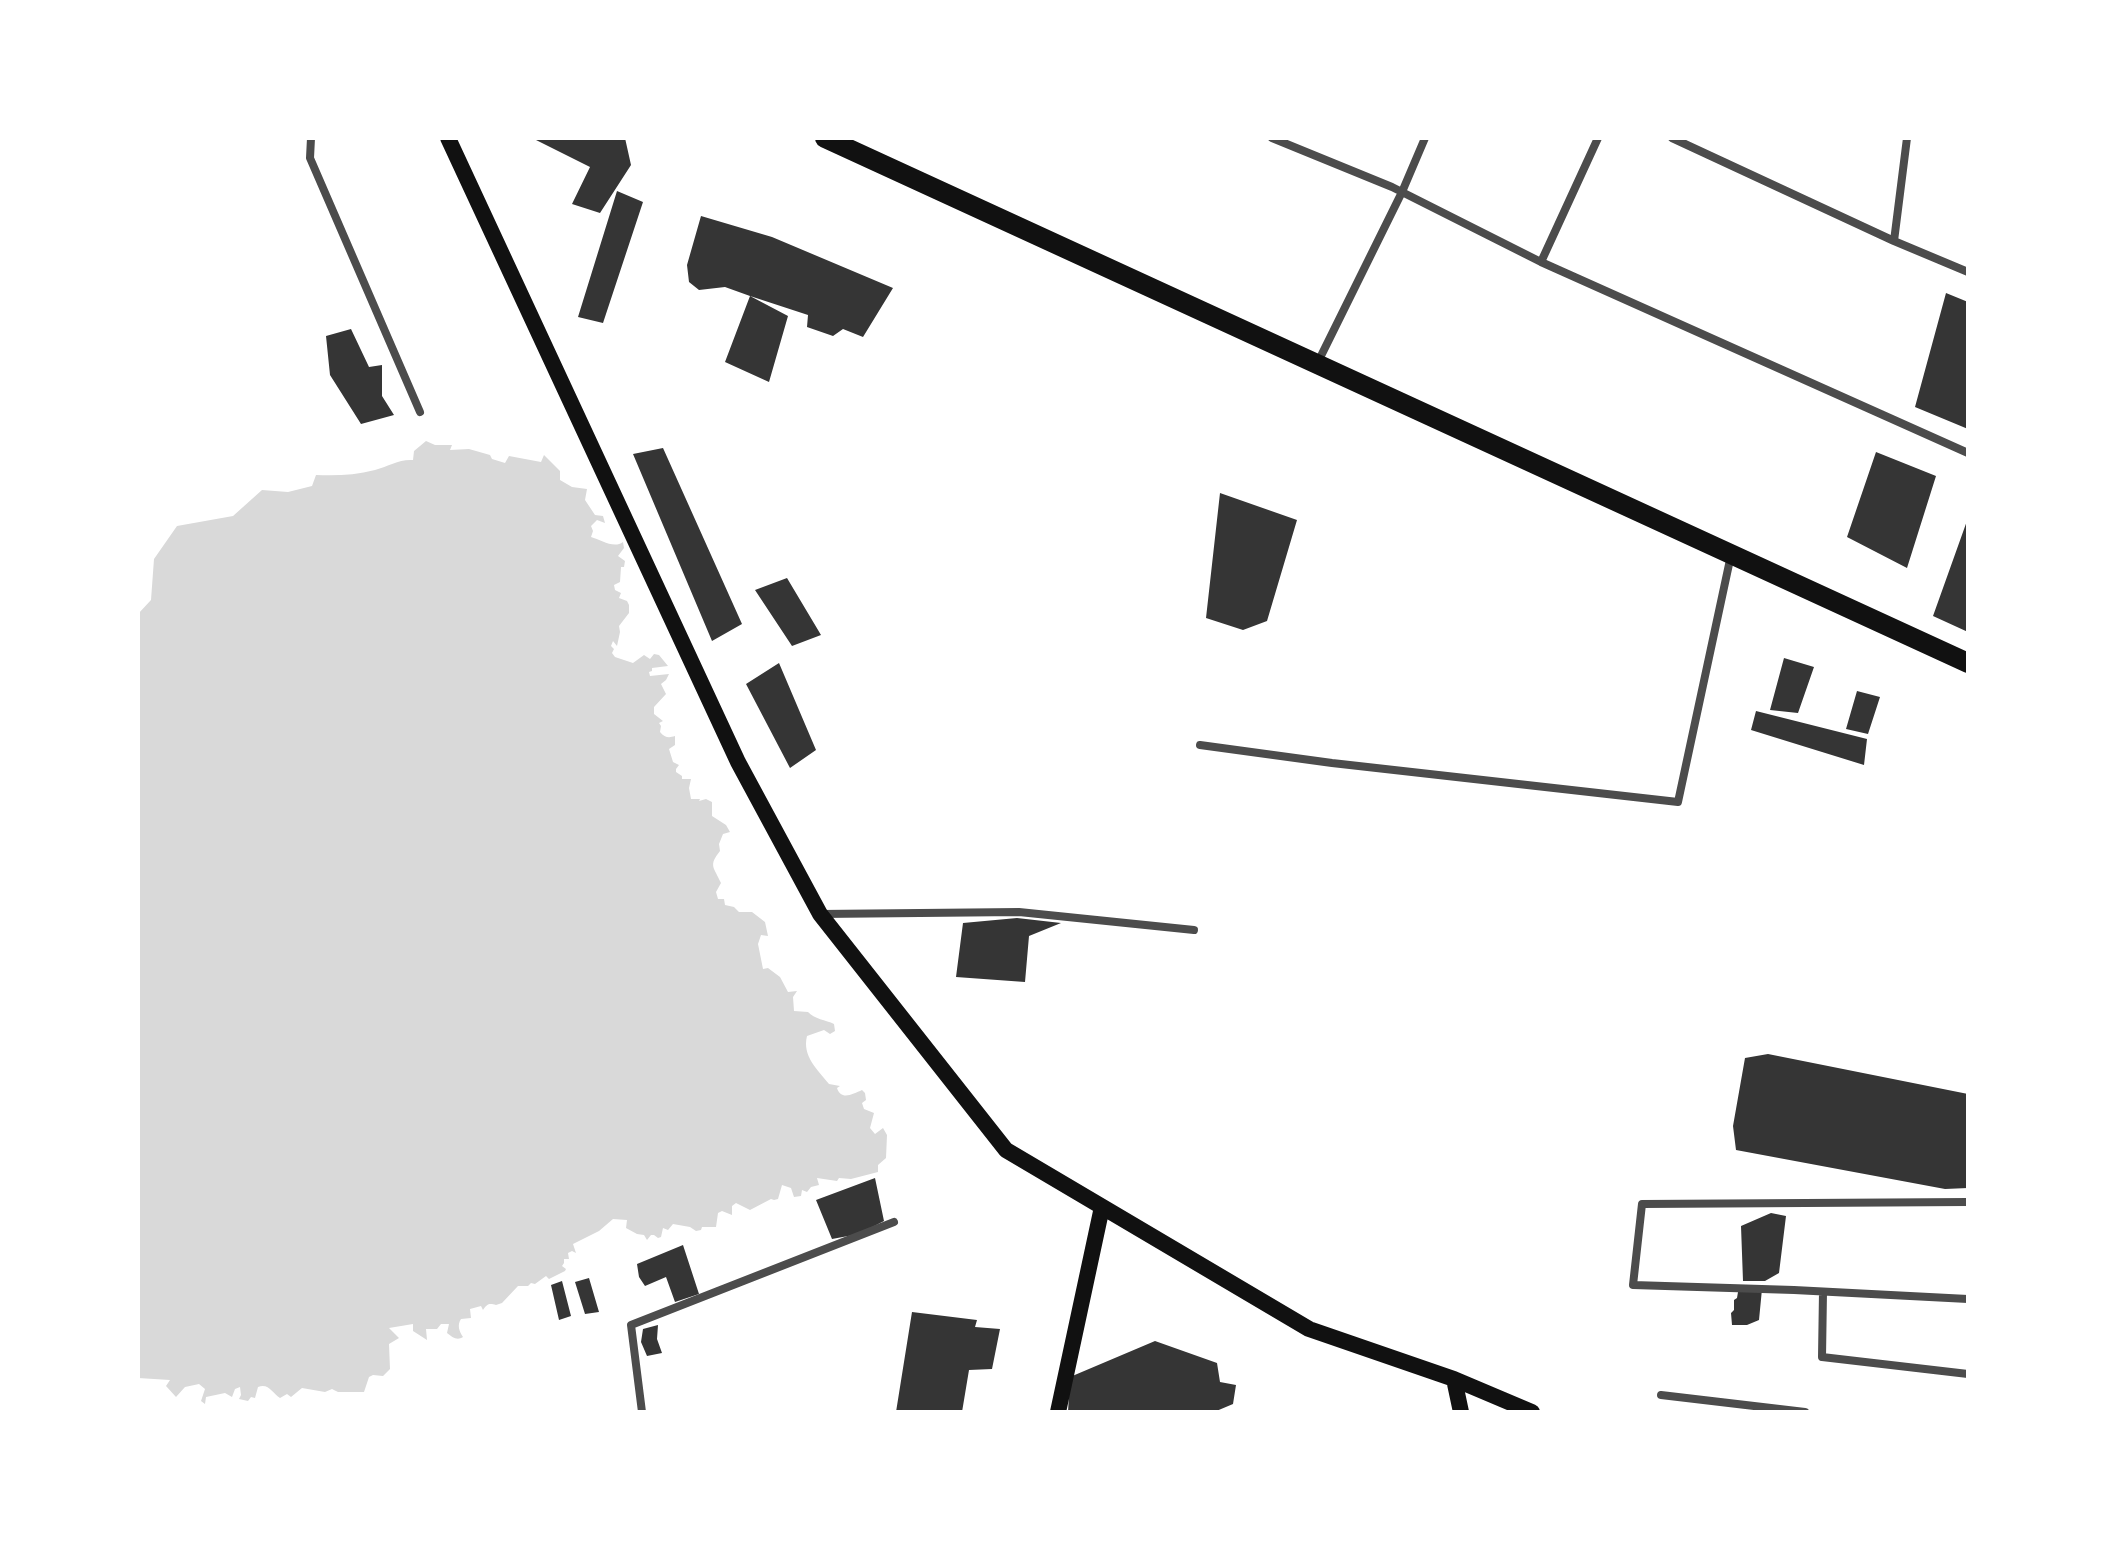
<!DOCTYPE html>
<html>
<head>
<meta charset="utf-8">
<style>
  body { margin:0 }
  #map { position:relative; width:2106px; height:1550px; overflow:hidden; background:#fff; font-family:Montserrat,sans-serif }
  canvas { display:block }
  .frame { position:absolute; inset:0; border:140px solid #fff; pointer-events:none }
</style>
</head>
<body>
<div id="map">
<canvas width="2106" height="1550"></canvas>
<div class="frame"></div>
</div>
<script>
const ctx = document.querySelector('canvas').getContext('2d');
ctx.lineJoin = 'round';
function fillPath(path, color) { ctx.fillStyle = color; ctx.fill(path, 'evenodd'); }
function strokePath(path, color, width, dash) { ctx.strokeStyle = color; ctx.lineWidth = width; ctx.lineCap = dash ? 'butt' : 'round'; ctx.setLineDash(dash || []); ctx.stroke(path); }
fillPath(new Path2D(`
  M426 441 435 445H452L450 450 469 449 490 455 492 459 505 463 509 456 541 462 544 455 560 471V480L572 487 587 489 585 500 595 515 603 516 605 523 597 520 591 526 593 531 591 537C601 540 614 549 623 542L624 548 618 556 625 561 624 567H621L620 582 614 585 615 590 621 593 619 598 627 601 629 605V613L619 626 620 632 617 646 613 641 611 646 614 649 612 653 615 657 633 663 644 655 650 659 654 654 659 655 668 666 652 668V671L649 672 650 676 669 674 666 680 661 684 666 694 654 707V714L663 721 659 723 661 726 660 732C665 738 669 738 675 736V745L669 749 673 762 679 765 676 769V772L682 776V779H691L689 788 691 799H700L699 801 706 799 712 802V816L726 825 730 832 723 834 719 844 720 851C708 866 714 867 721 883L716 892 718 899H724L725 905 734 907 739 912H752L765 922 768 936 761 935 758 944 763 969 768 968 780 977 788 992 797 991 793 997 794 1011 808 1012C814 1019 826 1020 834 1024L835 1031 830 1034 824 1030 807 1036C802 1056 817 1069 829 1084L840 1086 837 1088C841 1101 853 1094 862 1090L865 1093 866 1100 862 1103 864 1109 874 1113 870 1128 875 1134 883 1128 887 1135 886 1158 878 1165V1172L851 1179 839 1178 837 1181 817 1178 819 1185 811 1187 807 1192 802 1190 801 1196 794 1197 791 1188 782 1185 778 1199 774 1200 771 1199 750 1210 736 1203 732 1206V1215L722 1211 718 1213 716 1227H702L701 1230 696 1231 690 1227 673 1224 668 1230 663 1228 661 1237 658 1238 654 1235H651L647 1240 644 1235 637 1234 626 1228 627 1220 613 1219 599 1231 573 1244 576 1253 572 1251 568 1253 569 1259H564V1263L562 1266 566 1269 565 1271 549 1279 546 1276 535 1284 531 1283 528 1286H518L502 1303 496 1305C489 1303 487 1304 483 1310L481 1306 470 1309 471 1318 461 1319C457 1325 459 1331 463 1337 457 1341 452 1337 447 1333L449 1324H441L437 1329H426L427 1340 413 1331V1324L389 1328 399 1338 389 1344 390 1369 383 1376 373 1375 369 1377 364 1392H338L332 1389 325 1392 302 1388 291 1397 287 1394 280 1398C272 1393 269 1383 258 1387L255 1398 251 1397 248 1401 239 1399 241 1395 240 1387 235 1389 232 1397 225 1393 206 1397 205 1404 201 1401 205 1389 199 1384 185 1387 176 1397 166 1386 170 1380 138 1378V614L151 600 154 559 177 526 233 516 262 490 288 492 312 486 316 475C337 476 355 475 375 470 389 466 399 459 413 460L414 451Z`), '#d9d9d9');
fillPath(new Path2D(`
  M532 138H625L631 165 600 213 572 204 590 167Z
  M617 191 643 202 603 323 578 317Z
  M701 216 772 237 893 288 863 337 843 329 833 336 807 327 808 315 750 296 788 316 769 382 725 362 750 296 725 287 699 290 689 282 687 265Z
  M1946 293 1968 302V429L1915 407Z
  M351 329 369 367 382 365V396L394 415 361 424 330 375 326 336Z
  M663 448 742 624 712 641 633 454Z
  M1876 452 1936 476 1907 568 1847 537Z
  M1220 493 1297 520 1267 621 1243 630 1206 618Z
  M1968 518V632L1933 616Z
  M787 578 821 635 792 646 755 590Z
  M1784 658 1814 667 1798 713 1770 710Z
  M779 663 816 750 790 768 746 684Z
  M1857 691 1880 697 1868 734 1846 729Z
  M1756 711 1867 739 1864 765 1751 730Z
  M1017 918 1061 923 1029 936 1025 982 956 977 963 923Z
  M1768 1054 1968 1094V1188L1945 1189 1736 1150 1733 1126 1745 1058Z
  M875 1178 884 1221 859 1234 832 1239 816 1200Z
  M1771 1213 1786 1216 1779 1273 1765 1281H1743L1741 1226Z
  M683 1245 699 1294 675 1302 666 1277 645 1286 639 1277 637 1264Z
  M589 1278 599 1312 585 1314 575 1282Z
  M562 1281 571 1316 559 1320 551 1285Z
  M1762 1289 1759 1320 1747 1325H1732L1731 1313 1734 1310V1300L1737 1298 1738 1292Z
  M912 1312 977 1320 975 1327 1000 1329 992 1369 969 1370 962 1412H896Z
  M658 1325 657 1339 662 1353 647 1356 641 1342 643 1329Z
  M1155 1341 1217 1363 1220 1382 1236 1385 1233 1404 1214 1412H1068L1070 1377Z`), '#353535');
strokePath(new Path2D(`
  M311 138 310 158 420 412
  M1272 138 1392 187 1541 262 1968 453
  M1672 138 1894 241 1968 272
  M1894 241 1907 138
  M1541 262 1598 138
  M1317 364 1402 192 1425 138
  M1200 745 1332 763 1678 802 1731 555
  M820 914 1019 912 1194 930
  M1968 1202 1642 1204 1633 1285 1794 1290 1968 1299
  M1823 1292 1822 1357 1968 1374
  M1661 1395 1805 1412
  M642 1412 631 1325 894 1222`), '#4c4c4c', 8);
strokePath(new Path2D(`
  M448 138 738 762 820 914 1006 1150 1309 1329 1454 1379 1461 1412
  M1454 1379 1532 1412
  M1058 1412 1102 1207`), '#111', 16);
strokePath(new Path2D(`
  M825 138 1968 663`), '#111', 20);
</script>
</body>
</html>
